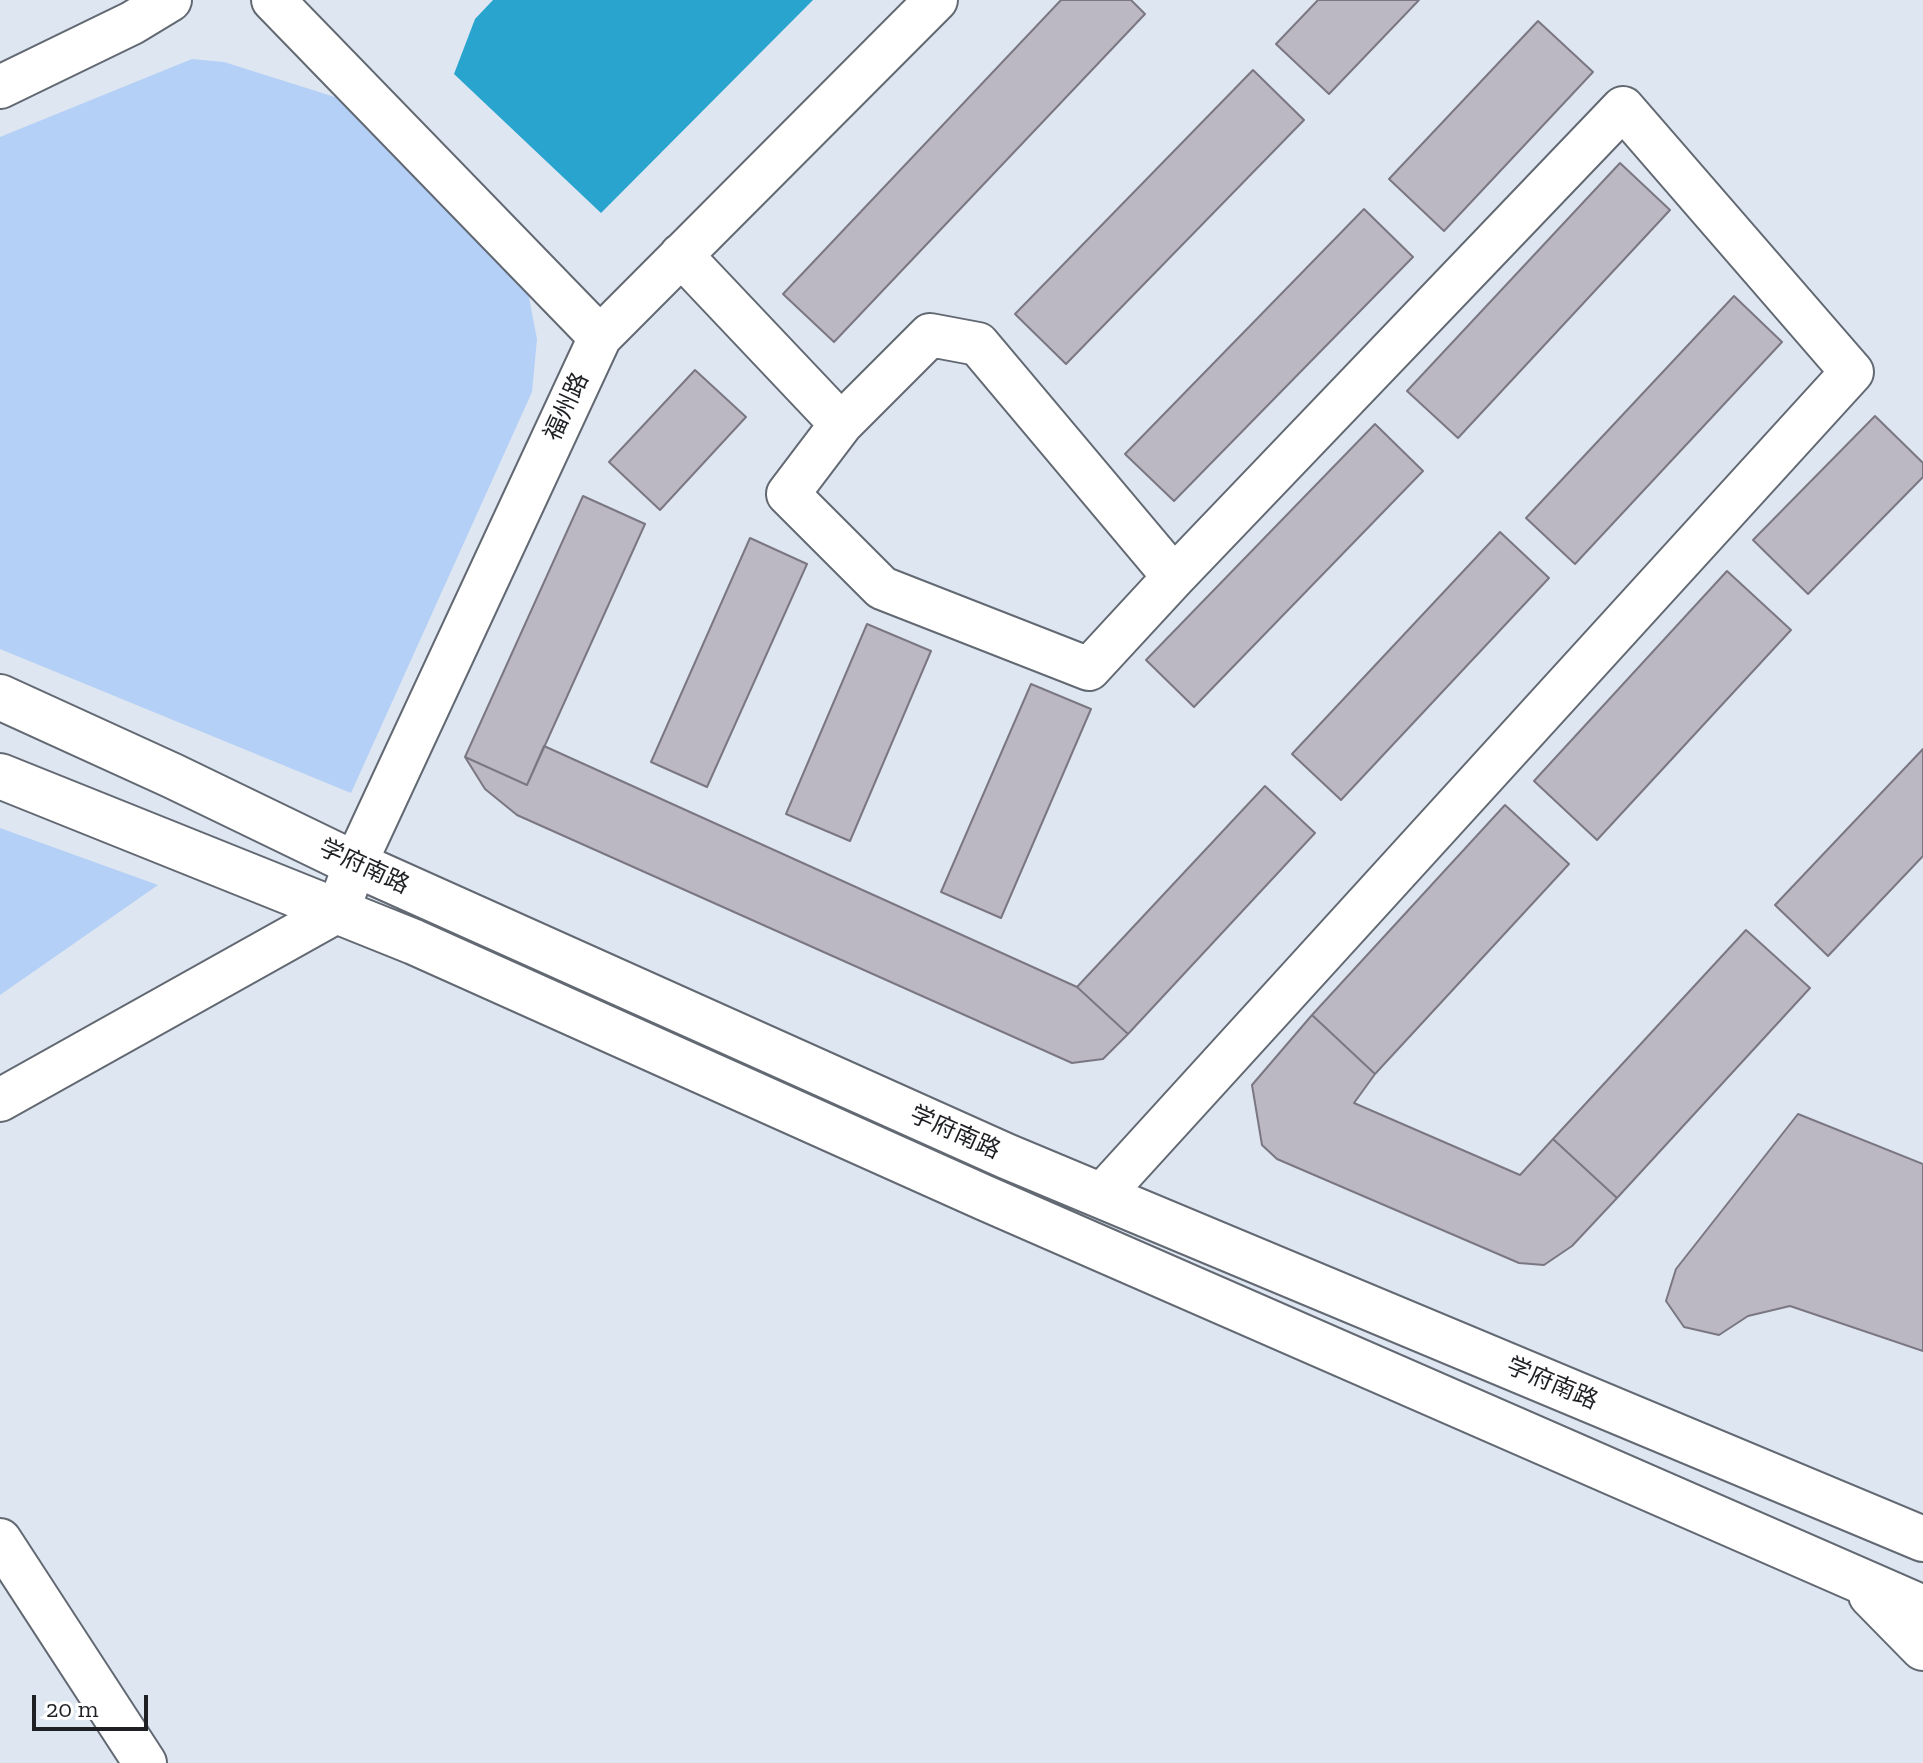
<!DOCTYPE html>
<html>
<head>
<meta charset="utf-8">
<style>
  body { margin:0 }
  #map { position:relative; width:1923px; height:1763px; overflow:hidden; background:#dee6f1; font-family:"Zilla Slab",serif }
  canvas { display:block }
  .scale { position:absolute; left:32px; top:1695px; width:116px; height:36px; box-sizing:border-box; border:4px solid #1e2024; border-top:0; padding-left:10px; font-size:24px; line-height:28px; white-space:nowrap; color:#1e2024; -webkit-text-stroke:6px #fff; paint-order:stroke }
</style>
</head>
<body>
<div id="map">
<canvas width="1923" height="1763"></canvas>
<div class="scale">20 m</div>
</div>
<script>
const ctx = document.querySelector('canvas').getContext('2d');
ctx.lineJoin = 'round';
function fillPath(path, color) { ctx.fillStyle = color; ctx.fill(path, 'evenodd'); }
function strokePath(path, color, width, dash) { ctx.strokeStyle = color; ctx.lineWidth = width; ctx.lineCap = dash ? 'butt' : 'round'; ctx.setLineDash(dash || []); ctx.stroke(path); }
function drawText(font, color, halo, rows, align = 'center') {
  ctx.font = font + ' "Zilla Slab","Noto Sans SC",serif'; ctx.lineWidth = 6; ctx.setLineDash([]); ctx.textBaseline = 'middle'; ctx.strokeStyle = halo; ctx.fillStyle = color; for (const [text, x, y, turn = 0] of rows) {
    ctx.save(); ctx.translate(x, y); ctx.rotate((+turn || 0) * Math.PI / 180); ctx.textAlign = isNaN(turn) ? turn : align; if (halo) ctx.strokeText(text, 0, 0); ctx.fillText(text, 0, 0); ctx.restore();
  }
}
fillPath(new Path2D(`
  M192 59 224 62 338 98 375 122 526 282 537 339 532 392 351 793 0 649V137Z
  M0 828 158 885 0 995Z`), '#b4d0f6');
fillPath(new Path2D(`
  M493 0H813L601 213 454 74 475 19Z`), '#28a4cf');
const building = new Path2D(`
  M1061 0H1131L1145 14 834 342 783 294Z
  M1318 0H1419L1329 94 1276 44Z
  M1538 21 1593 72 1444 231 1389 179Z
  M1253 70 1304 120 1066 364 1015 314Z
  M1620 163 1670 210 1458 438 1407 391Z
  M1364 209 1413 257 1174 501 1125 454Z
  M1734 296 1782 342 1575 564 1526 518Z
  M695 370 746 417 660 510 609 462Z
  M1875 416 1923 463V477L1808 594 1753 540Z
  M1375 424 1423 471 1194 707 1146 660Z
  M583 496 645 524 527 785 465 757Z
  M1500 532 1549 578 1341 800 1292 754Z
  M750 538 807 564 707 787 651 762Z
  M1727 571 1791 630 1597 840 1534 781Z
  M867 624 931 651 850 841 786 814Z
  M1031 684 1091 709 1001 918 941 892Z
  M544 746 1077 987 1128 1034 1103 1059 1072 1063 517 815 485 789 465 757 527 785Z
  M1923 749V856L1828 956 1775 905Z
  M1265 786 1315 833 1128 1034 1077 987Z
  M1505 805 1569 864 1375 1074 1312 1015Z
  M1746 930 1810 988 1617 1198 1553 1139Z
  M1312 1015 1375 1074 1354 1103 1520 1175 1553 1139 1617 1198 1572 1246 1544 1265 1519 1263 1277 1159 1262 1145 1252 1085Z
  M1798 1114 1923 1164V1351L1790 1306 1748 1316 1719 1335 1684 1327 1666 1301 1676 1269Z`);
fillPath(building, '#bcb8c3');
strokePath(building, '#7b7782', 2);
const minor = new Path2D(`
  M273 0 600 337
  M0 87 132 23 170 0
  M681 255 841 424 788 494 882 588 1089 669 1174 577 1623 108 1852 372 1101 1196
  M841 424 930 335 978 344 1174 577
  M0 1100 338 911 355 864 600 337 936 0
  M0 1540 145 1763`);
const major = new Path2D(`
  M0 697 173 776 355 864 1006 1156 1923 1539
  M0 776 414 942 985 1198 1923 1608
  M1871 1595 1923 1648`);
strokePath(minor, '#626972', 46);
strokePath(major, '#626972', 48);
strokePath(minor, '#fff', 42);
strokePath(major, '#fff', 44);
drawText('24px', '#1e2024', '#fff', [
  ["福州路",567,407,-65],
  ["学府南路",364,867,25],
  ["学府南路",955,1133,24],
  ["学府南路",1552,1384,23]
]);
</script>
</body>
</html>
